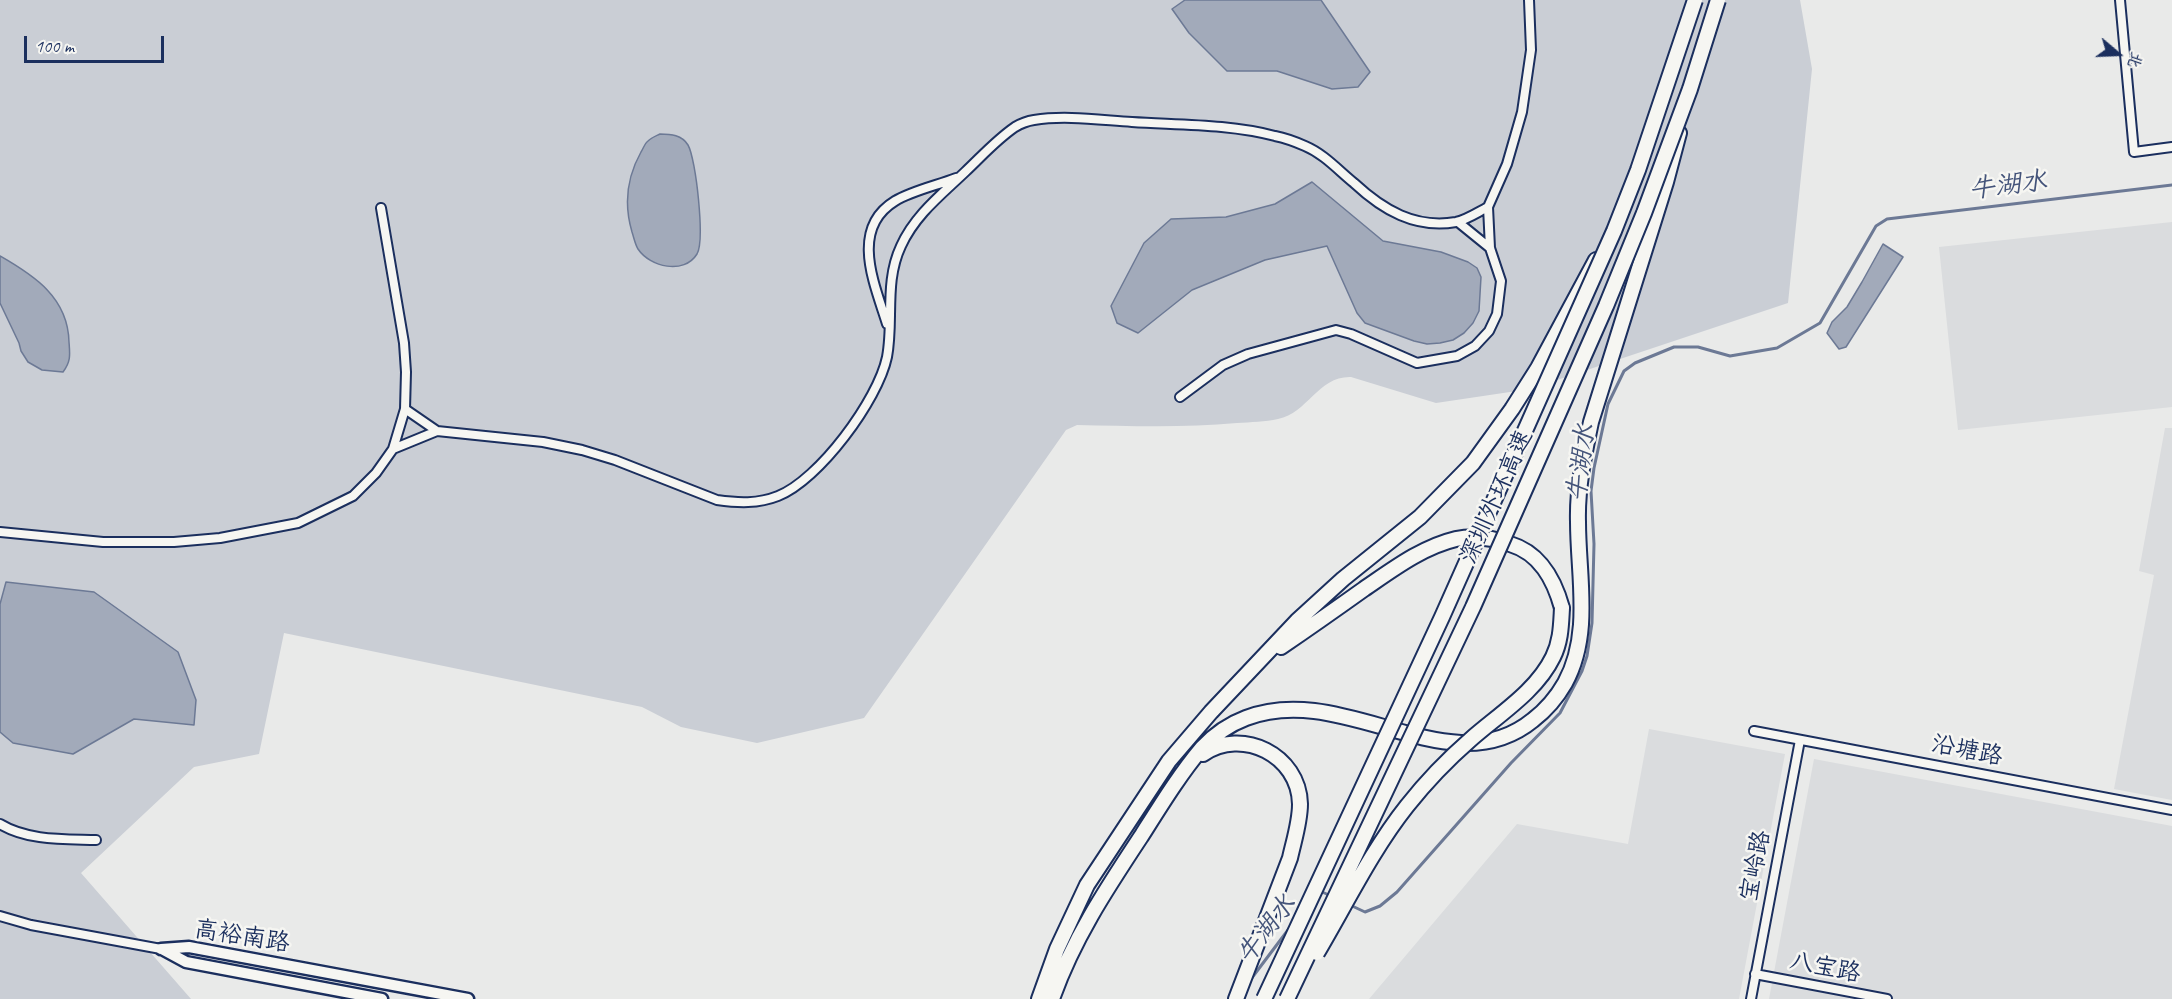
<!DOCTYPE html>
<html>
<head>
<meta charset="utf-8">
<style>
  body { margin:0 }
  #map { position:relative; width:2172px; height:999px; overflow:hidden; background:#e9eae9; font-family:Caveat,"LXGW WenKai TC",sans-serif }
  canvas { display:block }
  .north { position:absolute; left:2088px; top:24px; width:60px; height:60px; -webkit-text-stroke:4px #f6f6f2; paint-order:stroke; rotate:109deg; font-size:16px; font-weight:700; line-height:24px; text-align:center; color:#1b2f5e }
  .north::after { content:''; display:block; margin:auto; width:21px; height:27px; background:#1b2f5e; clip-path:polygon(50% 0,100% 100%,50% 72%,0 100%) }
  .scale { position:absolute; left:24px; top:36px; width:140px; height:27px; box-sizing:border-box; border:3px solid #1b2f5e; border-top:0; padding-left:8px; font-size:18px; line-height:21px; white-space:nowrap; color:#1b2f5e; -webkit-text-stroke:4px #f6f6f2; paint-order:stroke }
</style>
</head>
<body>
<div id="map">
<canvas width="2172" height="999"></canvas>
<div class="north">北</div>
<div class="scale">100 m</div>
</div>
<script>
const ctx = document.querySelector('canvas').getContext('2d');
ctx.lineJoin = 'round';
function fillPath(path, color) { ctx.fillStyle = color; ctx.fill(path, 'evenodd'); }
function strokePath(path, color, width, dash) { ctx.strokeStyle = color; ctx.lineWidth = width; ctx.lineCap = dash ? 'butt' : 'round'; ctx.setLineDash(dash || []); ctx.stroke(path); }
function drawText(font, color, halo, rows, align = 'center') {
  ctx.font = font + ' Caveat,"LXGW WenKai TC",sans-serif'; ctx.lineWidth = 5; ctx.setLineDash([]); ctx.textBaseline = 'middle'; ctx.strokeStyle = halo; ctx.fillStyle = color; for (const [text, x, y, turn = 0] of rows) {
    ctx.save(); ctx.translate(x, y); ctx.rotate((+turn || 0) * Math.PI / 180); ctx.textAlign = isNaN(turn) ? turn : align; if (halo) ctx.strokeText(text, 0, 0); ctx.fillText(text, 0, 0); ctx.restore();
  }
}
fillPath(new Path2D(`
  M2172 222V407L1958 430 1939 247Z
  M2165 428H2172V800L2114 789 2154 575 2139 571Z
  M1649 729 1785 754 1739 999H1369L1517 824 1628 844Z
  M1814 759 2172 826V999H1769Z`), '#dadcde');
fillPath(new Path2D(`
  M0 0H1800L1812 69 1788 303 1530 389 1436 403 1351 377C1318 376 1308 413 1278 419 1265 422 1251 422 1237 423 1184 428 1130 426 1077 425L1066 430 864 718 757 743 681 727 642 707 284 633 259 754 194 767 81 873 191 999H0Z`), '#caced5');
const water = new Path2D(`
  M1185 0H1321L1370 72 1358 87 1332 89 1277 71H1227L1189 33 1172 9Z
  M660 134C671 134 682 135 688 145 696 159 705 240 697 254 684 275 650 267 638 249 635 244 634 238 632 232 624 205 627 177 641 152 643 149 645 143 648 141 651 138 656 136 660 134Z
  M1312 182 1383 241 1441 252 1468 262 1477 268 1481 277 1479 311 1473 323 1464 333 1453 340 1440 343 1427 344 1414 341 1365 323 1357 313 1327 246 1265 260 1192 290 1138 333 1117 323 1111 306 1144 243 1171 219 1226 217 1275 204Z
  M1883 244 1903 257 1846 347 1839 349 1827 333 1832 322 1847 307 1862 282Z
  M0 256C35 276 68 298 69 342 70 355 71 361 63 372L42 370 28 362 21 351 19 343 0 303Z
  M6 582 94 592 178 652 196 700 194 725 134 719 73 754 13 743 0 732V604Z`);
fillPath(water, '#a2aaba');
strokePath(water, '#6c7995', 1.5);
strokePath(new Path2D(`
  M1318 893 1320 891 1331 896
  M1350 905 1365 912 1380 906 1397 892 1511 763 1560 713 1582 671 1587 656 1592 623 1594 544 1591 491 1594 468 1608 404 1624 371 1635 363 1674 347H1698L1730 356 1777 348 1820 323 1876 226 1887 219 2172 185
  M1248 983 1291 926`), '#6c7995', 3);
const street = new Path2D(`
  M2120 0 2134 152 2172 147
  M1458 222 1490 248
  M887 324C875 285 849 229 895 201 911 191 938 185 956 178
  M1180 397 1223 365 1248 354 1336 330 1351 334 1417 363 1457 356 1475 346 1489 331 1497 314 1501 281 1490 248 1488 207 1507 164 1522 112 1531 50 1529 0
  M405 409 437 431
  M393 449 437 431 543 442 582 450 615 460 717 500C738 503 758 504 778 496 819 480 878 400 887 357 894 320 884 282 901 246 915 215 941 195 965 172 981 157 996 140 1015 127 1020 124 1027 121 1034 120 1065 115 1100 120 1132 122 1179 125 1230 124 1275 136 1285 138 1296 142 1305 146 1324 154 1338 170 1354 183 1383 210 1415 229 1456 222 1466 220 1478 212 1488 207
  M0 532 103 542H174L220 538 298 523 353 496 376 473 393 449 405 409 406 372 404 343 381 208
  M1754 731 2172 810
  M0 824C28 841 64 839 96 840
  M0 916 31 925 161 949
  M1755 974 1887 999
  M1751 999 1800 740`);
const secondary = new Path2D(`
  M161 949 189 947 468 999
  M162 949 186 962 382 999`);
const highway = new Path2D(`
  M1281 647C1309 628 1336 609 1364 589 1392 570 1422 547 1456 539 1474 535 1493 538 1510 544 1540 553 1554 579 1562 608
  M1203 754C1242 727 1299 755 1300 804 1300 822 1294 840 1290 858L1236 999
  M1039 999 1057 949 1087 885 1169 761 1211 712 1297 621 1343 579 1420 517 1473 463 1512 409 1538 368 1596 260
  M1052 999C1073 939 1107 888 1142 835 1161 805 1180 774 1202 748 1214 735 1230 724 1246 718 1344 680 1450 788 1533 720 1546 710 1557 697 1565 683 1592 634 1578 576 1578 522 1577 488 1584 455 1591 422L1666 182 1679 133`);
strokePath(street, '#1b2f5e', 12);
strokePath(secondary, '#1b2f5e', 15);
strokePath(highway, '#1b2f5e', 18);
strokePath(street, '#f6f6f2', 8);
strokePath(secondary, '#f6f6f2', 10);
strokePath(highway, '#f6f6f2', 14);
const highwayBridge = new Path2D(`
  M1317 953C1346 904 1372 850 1407 806 1426 782 1447 760 1470 740 1498 715 1536 692 1553 657 1561 641 1561 625 1562 608
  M1264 999 1442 617 1614 231 1638 170 1695 0
  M1287 999 1473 607 1606 306 1644 213 1690 89 1718 0`);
strokePath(highwayBridge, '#1b2f5e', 18, []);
strokePath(highwayBridge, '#f6f6f2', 14);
drawText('24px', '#1b2f5e', '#f6f6f2', [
  ["深圳外环高速",1497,497,-66],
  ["沿塘路",1967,751,11],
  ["宝岭路",1756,866,-79],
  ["高裕南路",242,937,9],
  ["八宝路",1825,968,11]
]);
drawText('italic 26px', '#44547a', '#f6f6f2', [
  ["牛湖水",2008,186,-7],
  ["牛湖水",1582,463,-83],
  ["牛湖水",1267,930,-52]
]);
</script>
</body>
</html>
